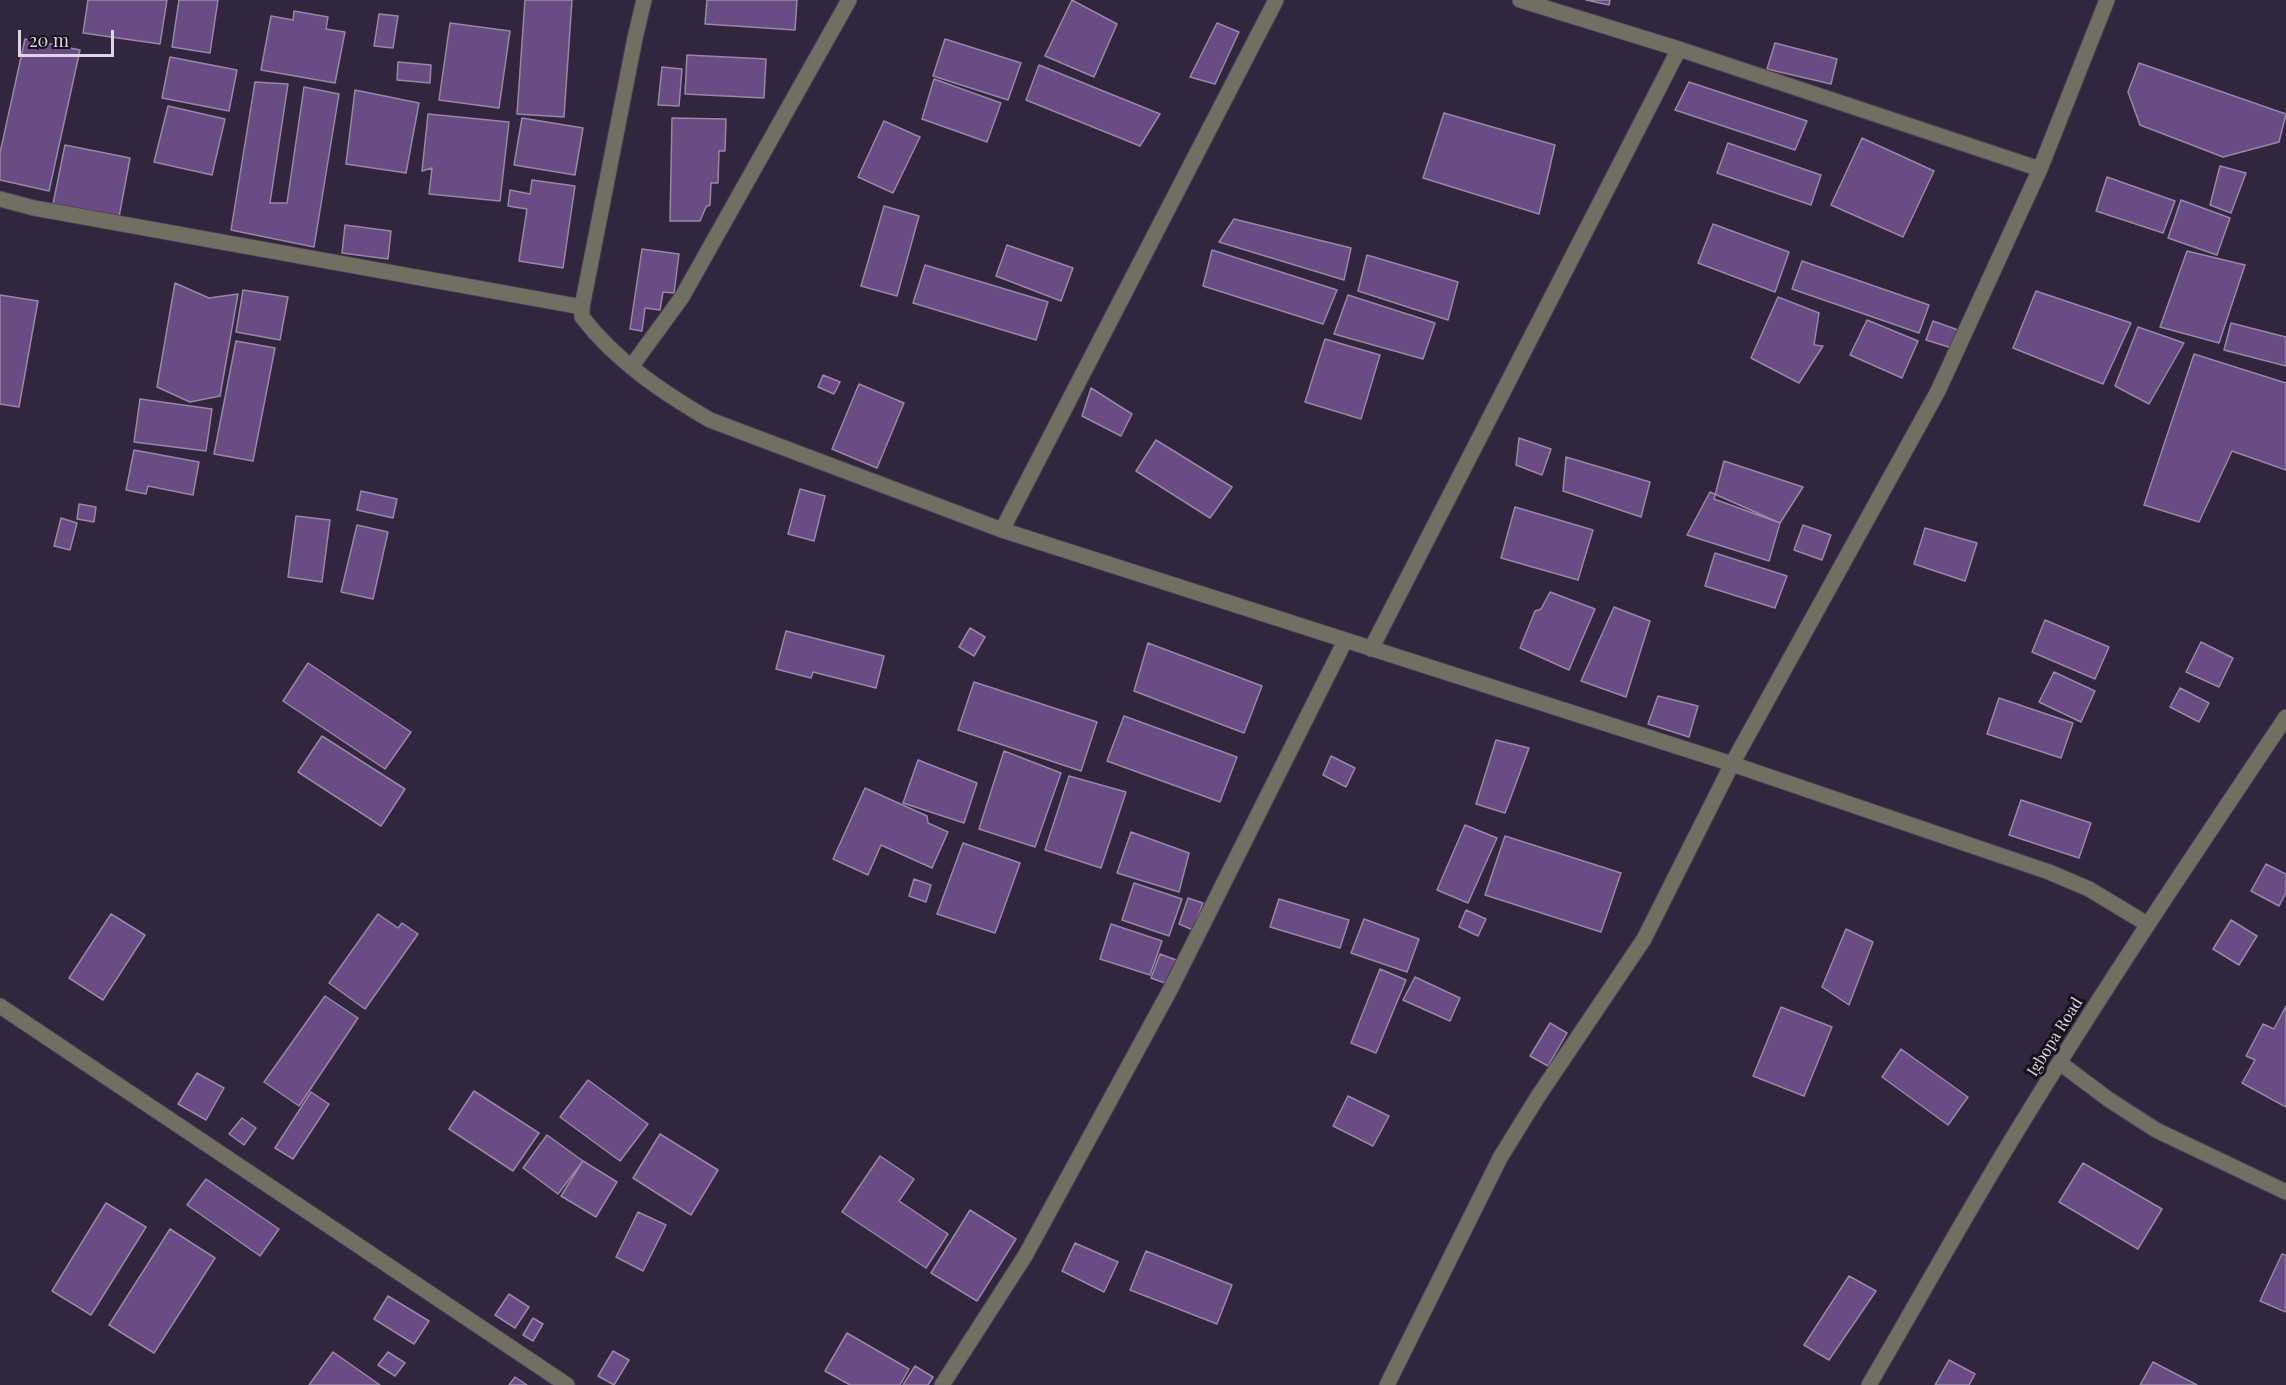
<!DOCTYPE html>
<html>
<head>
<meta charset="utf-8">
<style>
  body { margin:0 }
  #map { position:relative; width:2286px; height:1385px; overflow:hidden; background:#32253e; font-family:"Playfair Display",serif }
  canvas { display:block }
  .scale { position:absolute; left:18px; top:30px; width:96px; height:27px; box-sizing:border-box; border:3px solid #ddd5e5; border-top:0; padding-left:8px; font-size:18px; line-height:21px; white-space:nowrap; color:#ddd5e5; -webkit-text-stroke:4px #17111c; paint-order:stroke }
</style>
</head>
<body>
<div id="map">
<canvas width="2286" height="1385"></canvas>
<div class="scale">20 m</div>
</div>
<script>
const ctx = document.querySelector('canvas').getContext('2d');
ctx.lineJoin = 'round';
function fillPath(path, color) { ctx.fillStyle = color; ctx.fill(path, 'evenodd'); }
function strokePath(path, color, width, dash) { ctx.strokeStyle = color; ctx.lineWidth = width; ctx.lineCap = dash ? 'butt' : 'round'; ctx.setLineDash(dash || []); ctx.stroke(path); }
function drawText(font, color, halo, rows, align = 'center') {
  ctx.font = font + ' "Playfair Display",serif'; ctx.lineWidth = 6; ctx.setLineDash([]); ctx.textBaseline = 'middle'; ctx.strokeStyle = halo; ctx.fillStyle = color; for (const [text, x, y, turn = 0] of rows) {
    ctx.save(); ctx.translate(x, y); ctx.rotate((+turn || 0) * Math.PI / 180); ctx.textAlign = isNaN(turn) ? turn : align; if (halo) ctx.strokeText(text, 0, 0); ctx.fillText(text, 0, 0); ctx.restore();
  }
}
const building = new Path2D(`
  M88 0H167L160 44 83 33Z
  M179 0H218L210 53 172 47Z
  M525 0H572L564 117 517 114Z
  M707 0H797L795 30 705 24Z
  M1072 0 1117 24 1094 77 1045 56Z
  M1586 0H1610L1609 5Z
  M294 11 328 17 326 29 345 32 335 83 261 70 271 16 293 20Z
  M379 14 398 16 393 48 374 46Z
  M450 23 510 31 499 108 439 100Z
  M1217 23 1239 32 1215 84 1190 77Z
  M25 39 80 50 49 191 0 180V153Z
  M945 39 1021 63 1008 100 933 76Z
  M1775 43 1837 59 1831 84 1767 69Z
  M687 55 766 59 764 98 685 94Z
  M170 57 237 70 229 111 162 98Z
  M398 62 431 65 430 83 397 80Z
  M2139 63 2286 114 2279 142 2223 157 2140 125 2128 92Z
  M1039 65 1160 114 1140 146 1026 100Z
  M662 67 682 69 679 106 658 105Z
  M934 79 1001 103 987 142 922 119Z
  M255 82 288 84 270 203H287L304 87 339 94 314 247 231 230Z
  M1689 82 1807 121 1795 150 1675 110Z
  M355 90 419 103 406 173 346 164Z
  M168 106 225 119 212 175 154 162Z
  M1444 113 1555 145 1539 214 1423 178Z
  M428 114 509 122 500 201 429 194 432 168 422 171Z
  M522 118 583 128 575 175 514 165Z
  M672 118 726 119 725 151H719L718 183H711L710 205 706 207 700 221H670Z
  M884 121 920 137 893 193 858 177Z
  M1862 138 1934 171 1903 237 1831 205Z
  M1728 143 1821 175 1811 205 1717 173Z
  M65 145 130 158 119 217 53 204Z
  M2220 166 2246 173 2231 213 2210 205Z
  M2107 177 2175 201 2163 233 2096 211Z
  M532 180 575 186 563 268 519 261 527 209 508 206 510 190 530 194Z
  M2181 200 2230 218 2217 255 2168 238Z
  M884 206 919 216 897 296 861 286Z
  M1234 219 1351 248 1344 280 1219 242Z
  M1713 224 1789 252 1775 292 1698 263Z
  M345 225 391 231 388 259 342 253Z
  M1007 245 1073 268 1061 301 996 276Z
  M642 249 679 254 674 293 663 292 660 310 645 308 642 331 630 329Z
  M1212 250 1337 290 1323 324 1203 286Z
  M2187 251 2245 265 2219 343 2160 327Z
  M1367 255 1458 282 1448 320 1358 291Z
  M1802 261 1929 305 1919 333 1792 289Z
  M925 265 1048 302 1036 340 913 303Z
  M175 283 209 298 238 294 220 396 190 402 157 387Z
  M243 290 288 297 280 340 236 332Z
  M2036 291 2131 323 2103 384 2013 348Z
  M0 295 38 301 19 407 0 404Z
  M1348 295 1435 323 1423 359 1334 334Z
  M1778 297 1819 313 1814 345 1823 346 1799 383 1751 358Z
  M1867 320 1918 341 1902 378 1850 355Z
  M1933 321 1958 330 1952 348 1926 340Z
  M2231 323 2286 337V366L2224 350Z
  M2138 327 2184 343 2149 404 2115 386Z
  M1325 339 1380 355 1361 419 1305 402Z
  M236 341 275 348 253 461 214 454Z
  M2194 354 2286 383V470L2232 451 2199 522 2144 505Z
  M823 375 840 382 834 394 818 387Z
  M859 384 904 403 877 468 832 449Z
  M1091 388 1132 414 1121 436 1082 416Z
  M140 399 212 409 206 451 134 442Z
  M1519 438 1551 449 1542 475 1516 465Z
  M1156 440 1232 487 1210 518 1136 471Z
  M134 450 199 462 193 495 148 486 146 494 126 490Z
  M1566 457 1650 482 1641 517 1563 491Z
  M1724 461 1803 487 1780 523 1714 499Z
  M800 489 825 496 814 541 788 534Z
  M361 491 397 499 393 518 357 510Z
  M1710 492 1780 523 1769 561 1687 535Z
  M79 504 96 507 94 522 77 519Z
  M1515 507 1593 530 1578 580 1501 558Z
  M296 516 330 520 322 582 288 577Z
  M61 518 77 523 70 550 54 546Z
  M357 525 388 532 373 599 341 592Z
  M1803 525 1831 535 1822 560 1794 550Z
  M1925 528 1977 543 1965 581 1914 564Z
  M1715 553 1787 576 1775 608 1705 586Z
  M1550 592 1595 609 1569 670 1520 648 1535 611 1541 609Z
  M1614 607 1650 621 1626 697 1581 681Z
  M2045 620 2109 647 2095 679 2032 652Z
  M970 628 985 637 974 656 959 647Z
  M786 631 884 656 876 688 813 672 811 678 776 669Z
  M2201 642 2233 658 2219 687 2186 672Z
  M1148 643 1262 686 1244 733 1134 691Z
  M308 663 411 732 385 769 283 701Z
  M2054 672 2095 691 2081 722 2039 702Z
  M974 682 1097 722 1081 771 958 730Z
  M2180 688 2209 703 2199 722 2170 707Z
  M1658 696 1698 706 1689 737 1648 724Z
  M1999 698 2073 723 2061 758 1987 734Z
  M1124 716 1237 757 1220 802 1107 761Z
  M322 736 405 789 381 826 298 772Z
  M1496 740 1529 748 1505 813 1476 804Z
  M1004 751 1061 773 1035 847 979 829Z
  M1331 756 1355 768 1346 787 1323 775Z
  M918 760 977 783 964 823 903 803Z
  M1069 776 1126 792 1101 868 1045 850Z
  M865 788 927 816 928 823 948 832 932 868 881 845 868 875 833 859Z
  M2021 800 2091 823 2079 858 2009 835Z
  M1465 825 1497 838 1468 903 1437 890Z
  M1131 832 1189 853 1179 892 1117 873Z
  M1505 836 1621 873 1601 932 1485 895Z
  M963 843 1020 863 995 933 937 914Z
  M2266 864 2286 874V893L2279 906 2251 891Z
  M914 879 931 885 926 902 909 896Z
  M1134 883 1182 899 1169 936 1122 920Z
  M1188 898 1203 903 1193 930 1179 924Z
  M1279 899 1349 920 1340 948 1270 927Z
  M1466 910 1486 919 1478 936 1459 927Z
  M111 914 145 935 103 1000 69 978Z
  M378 914 398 928 402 923 418 934 365 1009 329 983Z
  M1364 919 1419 939 1407 972 1351 953Z
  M2231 920 2257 936 2239 965 2213 949Z
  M1111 924 1162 941 1150 975 1100 959Z
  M1846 929 1873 942 1849 1005 1822 987Z
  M1160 954 1179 961 1170 985 1151 978Z
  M1380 969 1406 980 1376 1053 1351 1043Z
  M1415 977 1460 998 1450 1021 1403 1000Z
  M325 996 358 1018 299 1106 264 1082Z
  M2286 1006V1107L2242 1083 2255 1060 2246 1056 2263 1024 2274 1029Z
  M1781 1007 1832 1027 1804 1096 1753 1076Z
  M1550 1023 1567 1033 1548 1066 1530 1056Z
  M1901 1049 1968 1097 1948 1125 1882 1077Z
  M197 1073 224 1088 206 1120 178 1104Z
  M588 1080 648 1124 620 1161 560 1117Z
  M474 1091 539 1133 513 1171 449 1129Z
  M311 1092 329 1104 293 1159 275 1148Z
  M1348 1096 1389 1116 1373 1146 1333 1126Z
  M242 1118 256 1128 244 1145 229 1134Z
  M660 1134 718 1170 691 1215 633 1178Z
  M547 1135 583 1161 558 1194 523 1168Z
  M880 1156 914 1179 899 1201 948 1234 926 1268 842 1212Z
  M583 1161 617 1182 596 1217 561 1196Z
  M2083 1163 2162 1209 2138 1249 2059 1202Z
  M206 1179 279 1229 260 1256 187 1205Z
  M106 1203 146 1227 91 1315 52 1291Z
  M970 1210 1016 1239 977 1301 931 1273Z
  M638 1212 666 1225 643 1271 616 1257Z
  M170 1229 215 1258 154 1353 109 1325Z
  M1075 1243 1118 1262 1104 1292 1062 1271Z
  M1146 1251 1232 1285 1217 1324 1130 1290Z
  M2282 1254 2286 1255V1312L2260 1301Z
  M1849 1276 1876 1291 1829 1360 1804 1345Z
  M509 1294 529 1307 515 1328 495 1315Z
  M388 1296 429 1321 414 1344 374 1319Z
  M533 1318 543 1324 533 1341 523 1335Z
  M847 1333 909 1369 900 1385H850L825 1371Z
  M613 1351 629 1360 614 1385 598 1376Z
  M333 1352 380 1385H309Z
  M388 1352 405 1363 395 1376 378 1365Z
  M1949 1360 1975 1374 1969 1385H1935Z
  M2153 1362 2197 1385H2140Z
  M915 1366 933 1377 928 1385H903Z
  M515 1377 527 1385H509Z`);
fillPath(building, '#694c83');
strokePath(building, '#9788a6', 1.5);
const minor = new Path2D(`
  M644 0 635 38 582 307V317C616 361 662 392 710 420L1002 530 1732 764 2049 872 2089 889 2147 924
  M1520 0 1679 49
  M0 199 34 208 582 307
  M631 367 682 297 849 0
  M1002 530 1276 0
  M1371 649 1679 49 2040 169 2107 0
  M0 1006 567 1385
  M2060 1063 2108 1099 2156 1130 2286 1192
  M942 1385 1025 1256 1170 990 1345 641
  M1387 1385 1500 1158 1537 1098 1644 939 1732 764 1938 391 2040 169
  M1869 1385C1911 1313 1951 1241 1994 1169 2086 1015 2186 866 2286 717`);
strokePath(minor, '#4d4159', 17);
strokePath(minor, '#716f62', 15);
drawText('16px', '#ddd5e5', '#17111c', [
  ["Igbopa Road",2055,1037,-58]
]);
</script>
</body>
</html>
